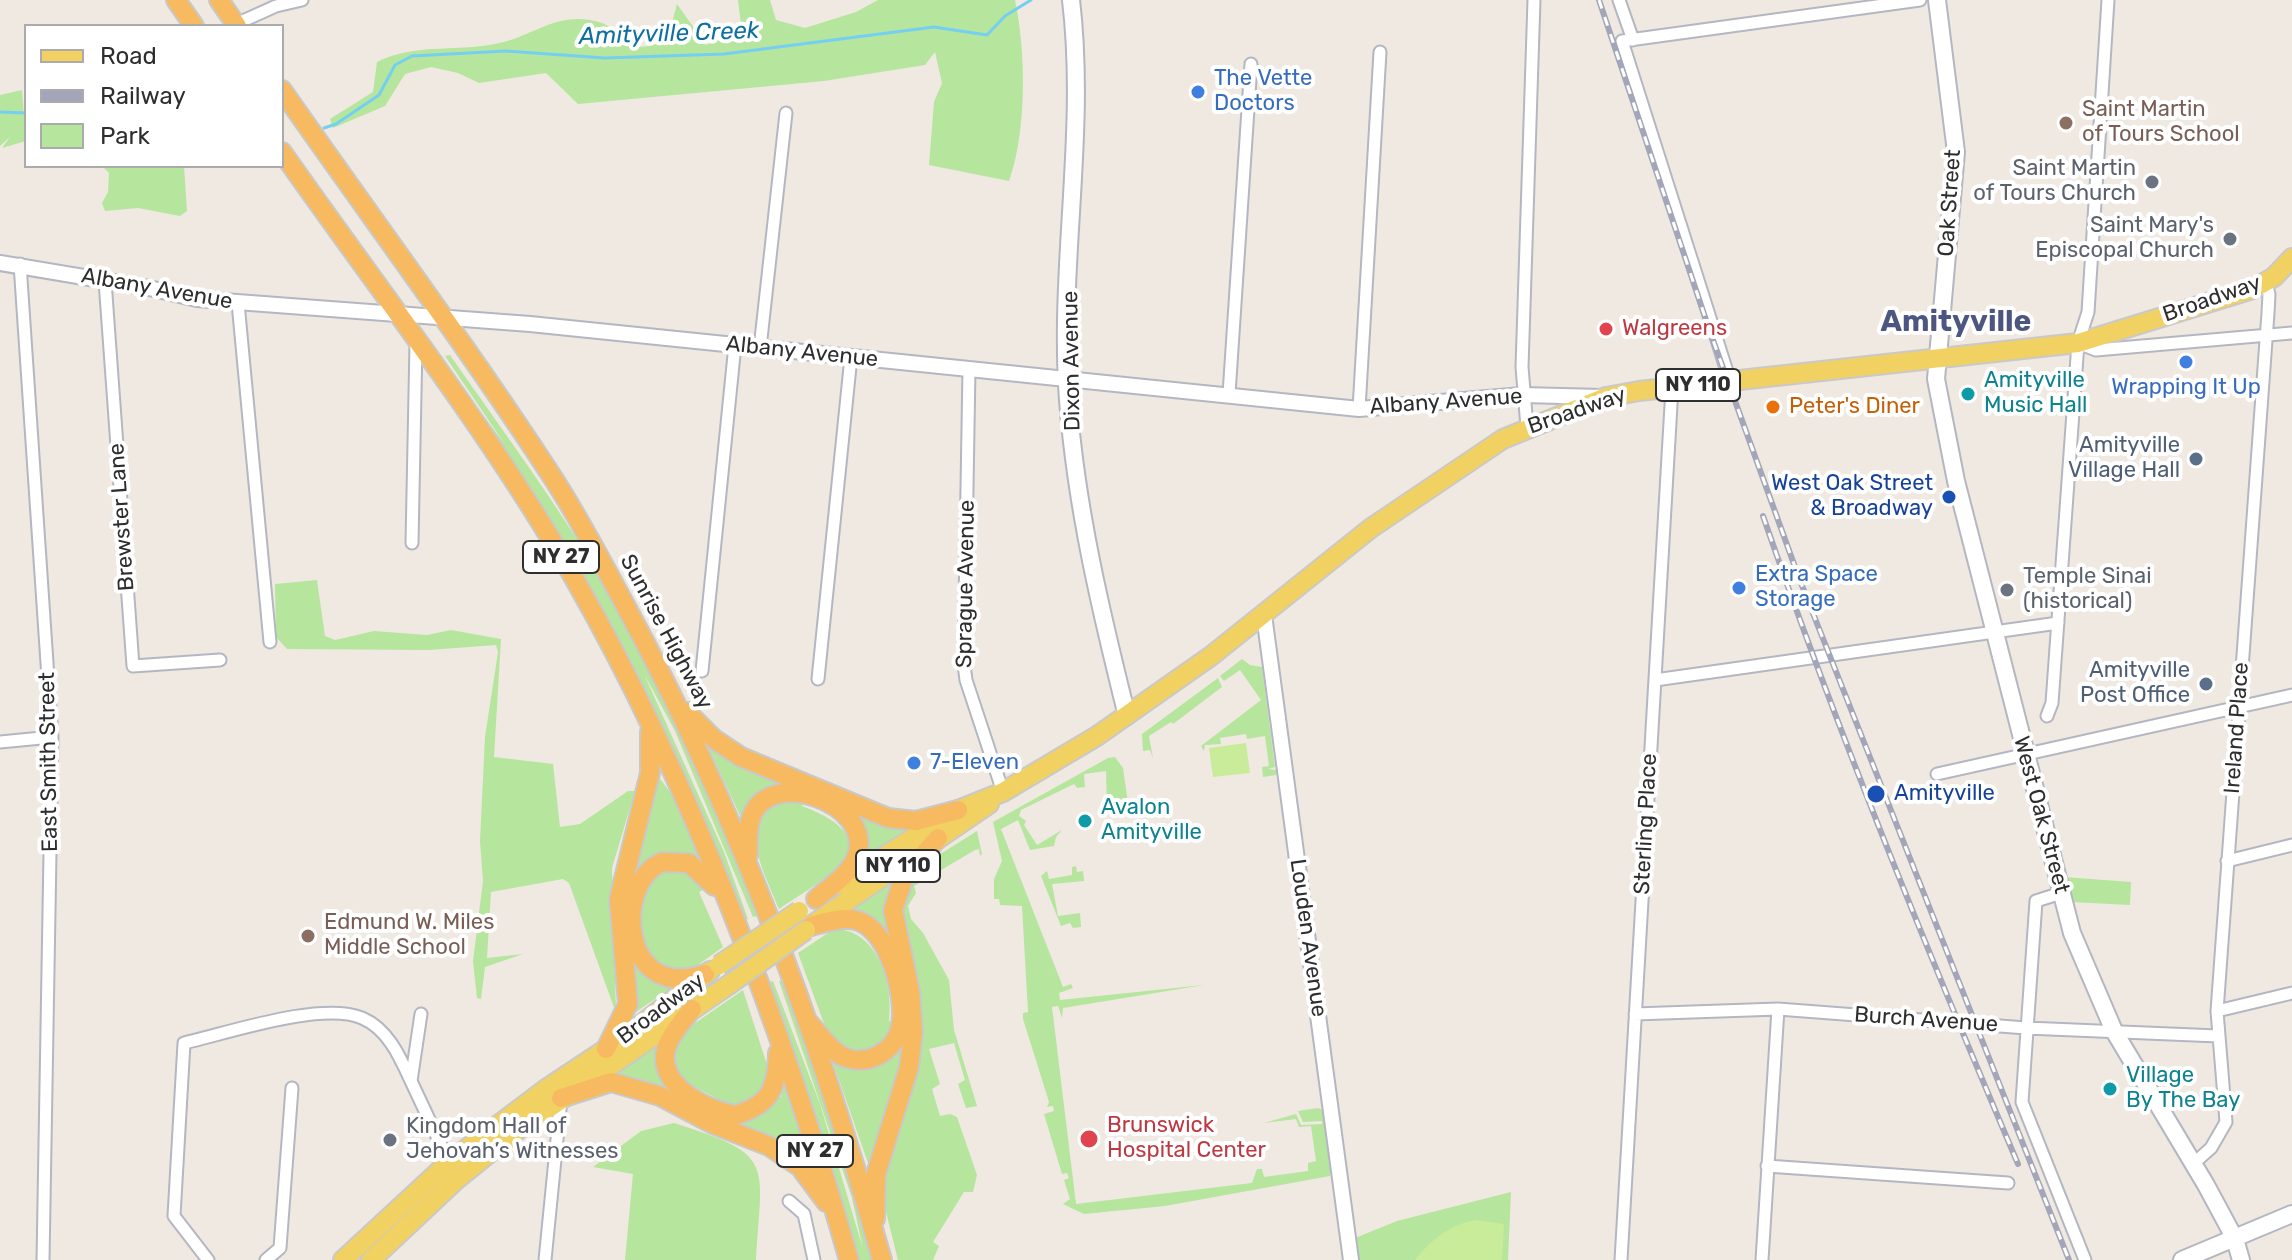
<!DOCTYPE html>
<html>
<head>
<meta charset="utf-8">
<style>
  body { margin:0 }
  #map { position:relative; width:2292px; height:1260px; overflow:hidden; background:#efe9e1; font-family:Rubik,sans-serif }
  canvas { display:block }
  .legend { position:absolute; left:24px; top:24px; width:260px; height:144px; box-sizing:border-box; background:#fff; border:2px solid #ababab; margin:0; padding:10px 14px; list-style:none; font-size:24px; color:#2e2e2e }
  .legend li { display:flex; align-items:center; gap:16px; height:40px }
  .legend b { width:40px; border:2px solid #ababab }
</style>
</head>
<body>
<div id="map">
<canvas width="2292" height="1260"></canvas>
<ul class="legend">
<li><b style="height:10px;background:#f2d163"></b>Road</li>
<li><b style="height:10px;background:#a3a6b8"></b>Railway</li>
<li><b style="height:22px;background:#b6e59e"></b>Park</li>
</ul>
</div>
<script>
const ctx = document.querySelector('canvas').getContext('2d');
ctx.lineJoin = 'round';
function fillPath(path, color) { ctx.fillStyle = color; ctx.fill(path, 'evenodd'); }
function strokePath(path, color, width, dash) { ctx.strokeStyle = color; ctx.lineWidth = width; ctx.lineCap = dash ? 'butt' : 'round'; ctx.setLineDash(dash || []); ctx.stroke(path); }
function drawText(font, color, halo, rows, align = 'center') {
  ctx.font = font + ' Rubik,sans-serif'; ctx.lineWidth = 8; ctx.setLineDash([]); ctx.textBaseline = 'middle'; ctx.strokeStyle = halo; ctx.fillStyle = color; for (const [text, x, y, turn = 0] of rows) {
    ctx.save(); ctx.translate(x, y); ctx.rotate((+turn || 0) * Math.PI / 180); ctx.textAlign = isNaN(turn) ? turn : align; if (halo) ctx.strokeText(text, 0, 0); ctx.fillText(text, 0, 0); ctx.restore();
  }
}
fillPath(new Path2D(`
  M738 0H770L776 20 805 28 856 12 878 0H1015C1026 51 1027 132 1009 181L929 165 934 102 942 83 935 52 925 65 824 81 578 104 546 73 479 83 458 73 431 67 405 74 385 106 333 128 330 119 373 92 377 62C417 42 462 53 504 42 537 33 560 11 599 22 612 26 623 38 633 47 670 47 668 36 677 4L706 45 742 32Z
  M22 90 26 141 2 148 10 137 0 146V95Z
  M102 166H184L187 211 180 216 138 208 105 211 102 203 108 192 109 173Z
  M450 355C493 417 538 478 578 541 653 657 709 788 757 916L753 917 675 731 644 674 724 852 748 919H743C697 795 642 674 574 560 533 490 486 424 439 357L504 443 445 356Z
  M317 580 325 636 335 640 374 631 427 635 451 630 501 639 494 757 553 764 560 827 580 824 628 791H635L612 868 616 1013 569 883 563 879 491 892 487 958 523 954 485 967 481 999 477 998 473 961 483 881 480 841 485 737 498 652 496 645 429 650 287 649 276 637 275 584Z
  M1242 659 1250 665 1262 667 1275 767 1268 769 1276 770V775L1263 777 1262 767 1269 766 1265 736 1247 739 1246 734 1220 738 1221 744 1205 745 1204 751 1201 746 1261 700 1240 670 1224 681 1220 676Z
  M1218 678 1222 687 1173 724 1171 722 1149 736 1153 758 1150 750 1143 751 1142 734Z
  M704 738 782 779 780 790 743 822Z
  M1115 757 1123 768 1128 803 1107 806 1106 771 1084 774 1085 787 1077 788 1074 784 1021 810 1019 816 1026 821 1024 825 1037 845 1062 830 1056 837 1054 846 1030 850 1018 820 1001 829 1063 987 1071 984 1073 988 1059 993 1060 1000 1204 985 1063 1008 1062 1018 1058 1006 1052 1007 1076 1204 1252 1183 1257 1169H1262L1264 1177 1308 1171V1163L1316 1161 1311 1126 1299 1127 1296 1119 1264 1123 1296 1114 1301 1125 1322 1124V1121L1303 1122 1298 1111 1318 1108 1325 1111 1333 1174 1330 1172V1176L1165 1206 1084 1214 1063 1204 1070 1199 1064 1180 1069 1178 1067 1173 1062 1174 1044 1114 1054 1111 1053 1106 1047 1107 1049 1102 1023 1019V1013L1028 1012 1022 906 1000 905 999 899H994V879L1002 861 993 822 1108 758Z
  M658 776 673 796 700 859 637 872 635 871Z
  M777 800 803 802 802 806C897 842 827 877 779 909 764 870 738 832 777 800Z
  M847 808 858 816 864 812 908 830 860 860Z
  M977 831 982 854 980 856 979 849 975 850 914 886 916 893 908 906 911 919 923 933 949 980 954 1030 977 1106 966 1108 958 1084 965 1080 954 1043 929 1049 940 1084 932 1089 940 1116 950 1114 957 1117 977 1175 973 1192H964L933 1242 939 1246 933 1260H898L880 1188 912 1074 900 912 911 879 926 863Z
  M681 865 703 890 699 892 723 947 695 967 665 972C631 931 628 918 655 871Z
  M1076 866 1077 872 1083 871 1084 881 1052 884 1058 916 1080 913 1081 927 1073 928 1070 923 1061 926 1041 876 1047 871 1049 879 1072 875V867Z
  M2064 877 2131 882 2130 905 2071 902Z
  M894 882 891 939 848 912Z
  M834 929C878 929 894 985 889 1021L894 1023 889 1039 866 1055 837 1046 826 1029 798 953Z
  M634 959 650 977 674 986 633 1014Z
  M784 980 808 1046 874 1260H859L828 1151 769 982 773 981 820 1104 863 1249 852 1198 779 981Z
  M743 990 769 1071 765 1088 738 1110 712 1104 716 1098 685 1082 672 1061 682 1032Z
  M661 1041 687 1099 615 1074Z
  M900 1042 907 1044 869 1166 829 1051 842 1060Z
  M784 1086 815 1175 798 1159V1153L793 1156 743 1132 746 1126 738 1120 782 1096 779 1093Z
  M674 1123C776 1155 762 1161 756 1260H625L633 1174 593 1167 641 1131Z
  M1511 1192 1508 1260H1358L1355 1238 1397 1221Z`), '#b6e59e');
fillPath(new Path2D(`
  M1246 743 1250 773 1213 777 1209 748Z
  M1476 1220 1504 1224 1502 1260H1415C1431 1240 1450 1224 1476 1220Z`), '#c9ec9a');
strokePath(new Path2D(`
  M0 112 26 113
  M324 128 336 124 379 95 395 65 412 56 506 51 605 58 724 54 934 27 987 35 1005 16 1031 0`), '#75cff0', 3);
const minor = new Path2D(`
  M1619 0 1633 40
  M236 24 276 6 302 0
  M20 264 52 737 43 1260
  M105 281 133 666 220 660
  M238 303 270 642
  M2078 343 2096 350 2292 333
  M760 348 786 113
  M969 369 964 665 966 680 1003 792
  M1730 381 1622 41 1920 0
  M1229 394 1251 64
  M1359 409 1380 52
  M1527 427 1522 367 1534 0
  M412 543 416 343
  M702 671 735 345
  M818 679 851 357
  M1655 680 2058 623
  M2047 716 2052 703 2078 343 2088 312 2108 0
  M0 742 52 737
  M1937 774 2292 695
  M2227 861 2292 845
  M2061 893 2036 901 2022 1102 2085 1260
  M2217 1011 2292 993
  M421 1014 411 1081 449 1162
  M1635 1014 1778 1009 2026 1028 2218 1036
  M2193 1164 2211 1148 2226 1122 2217 1011 2268 313 2269 294 2265 282
  M1767 1166 2008 1183
  M789 1201 804 1214 814 1260
  M208 1260 174 1216 184 1043C228 1033 321 1001 362 1018 388 1029 400 1057 411 1081
  M266 1260 280 1248 292 1088
  M545 1260 561 1099
  M1621 1260 1672 388
  M1762 1260 1778 1009`);
const tertiary = new Path2D(`
  M0 263 149 288 197 299 530 324 1359 409 1522 395 1602 397
  M1264 615 1351 1260`);
const secondary = new Path2D(`
  M1071 0C1087 133 1058 267 1068 400 1076 507 1101 612 1127 716
  M1937 0 1956 152 1936 379 1956 481 2072 933 2114 1031 2206 1185 2235 1239 2241 1260
  M2182 1260 2292 1214`);
const primary = new Path2D(`
  M838 885 958 810 1003 792 1097 736 1211 656 1371 528 1503 439 1606 397 1639 391 2078 343 2253 289 2274 277 2292 258
  M812 925 989 804
  M343 1260 449 1162 546 1089 629 1034 710 971
  M371 1260 456 1180 524 1125 727 986`);
const trunk = new Path2D(`
  M176 0 194 26
  M219 0 237 26
  M282 90C372 219 467 346 553 478 579 518 602 562 625 605 737 811 819 1034 882 1260
  M282 152C380 292 488 429 574 578 692 784 784 1031 849 1260
  M687 712 714 739 741 757 888 818 916 821 958 810
  M748 855C748 843 747 830 751 818 769 765 874 804 857 855 851 873 830 887 816 899
  M705 974C621 1003 612 884 662 862L689 863 714 886
  M692 1009C684 1020 672 1032 667 1046 654 1084 705 1110 735 1115 771 1105 777 1087 778 1053
  M810 1024C819 1034 828 1047 840 1055 865 1069 896 1052 901 1025 906 996 890 933 859 921 844 916 826 922 811 926
  M606 1049 628 1004 619 899 650 773V732
  M561 1098 611 1082 660 1096 713 1124 769 1146 800 1167 826 1202
  M875 1219 876 1174 909 1067 913 1032 910 991 893 910 904 877 938 838`);
strokePath(minor, '#b4b7c1', 15);
strokePath(tertiary, '#b4b7c1', 18);
strokePath(secondary, '#b4b7c1', 20);
strokePath(primary, '#c9c9c9', 22);
strokePath(trunk, '#c9c9c9', 22);
strokePath(minor, '#fff', 11);
strokePath(tertiary, '#fff', 14);
strokePath(secondary, '#fff', 16);
strokePath(primary, '#f2d163', 18);
strokePath(trunk, '#f8ba60', 18);
const rail = new Path2D(`
  M1599 0 1709 329 1799 578 2069 1260
  M1763 516C1839 735 1927 950 2018 1164`);
strokePath(rail, '#a3a6b8', 6);
strokePath(rail, '#fff', 3, [9]);
const primaryBridge = new Path2D(`
  M719 965 799 911
  M727 986 806 930`);
strokePath(primaryBridge, '#c9c9c9', 22, []);
strokePath(primaryBridge, '#f2d163', 18);
for (const [x, y, r, color] of [
  [1198,92,8,"#3f7fe0"],
  [2066,123,8,"#8d6e63"],
  [2152,182,8,"#6b7280"],
  [2230,239,8,"#6b7280"],
  [1606,329,8,"#e0444e"],
  [2186,362,8,"#3f7fe0"],
  [1968,394,8,"#0f9aa8"],
  [1773,407,8,"#e8710a"],
  [2196,459,8,"#5c6f8a"],
  [1949,497,8,"#1a4fb4"],
  [1739,588,8,"#3f7fe0"],
  [2007,590,8,"#6b7280"],
  [2206,684,8,"#5c6f8a"],
  [914,763,8,"#3f7fe0"],
  [1876,794,10,"#1a4fb4"],
  [1085,821,8,"#0f9aa8"],
  [308,936,8,"#8d6e63"],
  [2110,1089,8,"#0f9aa8"],
  [1089,1139,10,"#e0444e"],
  [390,1140,8,"#6b7280"]
]) { const dot = new Path2D(); dot.arc(x, y, r, 0, 2 * Math.PI); ctx.fillStyle = color; ctx.fill(dot); strokePath(dot, '#fff', 3); }
for (const [x, y, w] of [
  [1698,385,84],
  [561,557,76],
  [898,866,84],
  [815,1151,76]
]) { const box = new Path2D(); box.roundRect(x - w / 2, y - 16, w, 32, 6); ctx.fillStyle = '#fff'; ctx.fill(box); strokePath(box, '#2e2e2e', 2); }
drawText('bold 20px', '#2e2e2e', null, [
  ["NY 110",1698,385],
  ["NY 27",561,557],
  ["NY 110",898,866],
  ["NY 27",815,1151]
]);
drawText('22px', '#366cbe', '#fff', [
  ["The Vette",1214,79],
  ["Doctors",1214,104],
  ["Wrapping It Up",2186,388,"center"],
  ["Extra Space",1755,575],
  ["Storage",1755,600],
  ["7-Eleven",930,763]
], 'left');
drawText('22px', '#785e54', '#fff', [
  ["Saint Martin",2082,110],
  ["of Tours School",2082,135],
  ["Edmund W. Miles",324,923],
  ["Middle School",324,948]
], 'left');
drawText('22px', '#5b616d', '#fff', [
  ["Saint Martin",2136,169],
  ["of Tours Church",2136,194],
  ["Saint Mary's",2214,226],
  ["Episcopal Church",2214,251],
  ["Temple Sinai",2023,577,"left"],
  ["(historical)",2023,602,"left"],
  ["Kingdom Hall of",406,1127,"left"],
  ["Jehovah’s Witnesses",406,1152,"left"]
], 'right');
drawText('22px', '#2e2e2e', '#fff', [
  ["Oak Street",1950,203,-86],
  ["Albany Avenue",157,289,10],
  ["Broadway",2212,299,-19],
  ["Albany Avenue",802,352,6],
  ["Dixon Avenue",1072,361,-91],
  ["Albany Avenue",1446,402,-4],
  ["Broadway",1577,411,-19],
  ["Brewster Lane",122,517,-94],
  ["Sprague Avenue",966,584,-89],
  ["Sunrise Highway",666,632,62],
  ["Ireland Place",2237,728,-86],
  ["East Smith Street",49,762,-91],
  ["West Oak Street",2041,815,75],
  ["Sterling Place",1646,824,-87],
  ["Louden Avenue",1308,938,82],
  ["Broadway",661,1009,-37],
  ["Burch Avenue",1926,1020,4]
]);
drawText('22px', '#be3a42', '#fff', [
  ["Walgreens",1622,329],
  ["Brunswick",1107,1126],
  ["Hospital Center",1107,1151]
], 'left');
drawText('22px', '#0d838f', '#fff', [
  ["Amityville",1984,381],
  ["Music Hall",1984,406],
  ["Avalon",1101,808],
  ["Amityville",1101,833],
  ["Village",2126,1076],
  ["By The Bay",2126,1101]
], 'left');
drawText('22px', '#c56008', '#fff', [
  ["Peter's Diner",1789,407]
], 'left');
drawText('22px', '#4e5e75', '#fff', [
  ["Amityville",2180,446],
  ["Village Hall",2180,471],
  ["Amityville",2190,671],
  ["Post Office",2190,696]
], 'right');
drawText('22px', '#164399', '#fff', [
  ["West Oak Street",1933,484],
  ["& Broadway",1933,509],
  ["Amityville",1894,794,"left"]
], 'right');
drawText('italic 24px', '#0d6fa3', '#fff', [
  ["Amityville Creek",669,34,-2]
]);
drawText('bold 30px', '#4d5680', '#fff', [
  ["Amityville",1956,322]
]);
</script>
</body>
</html>
